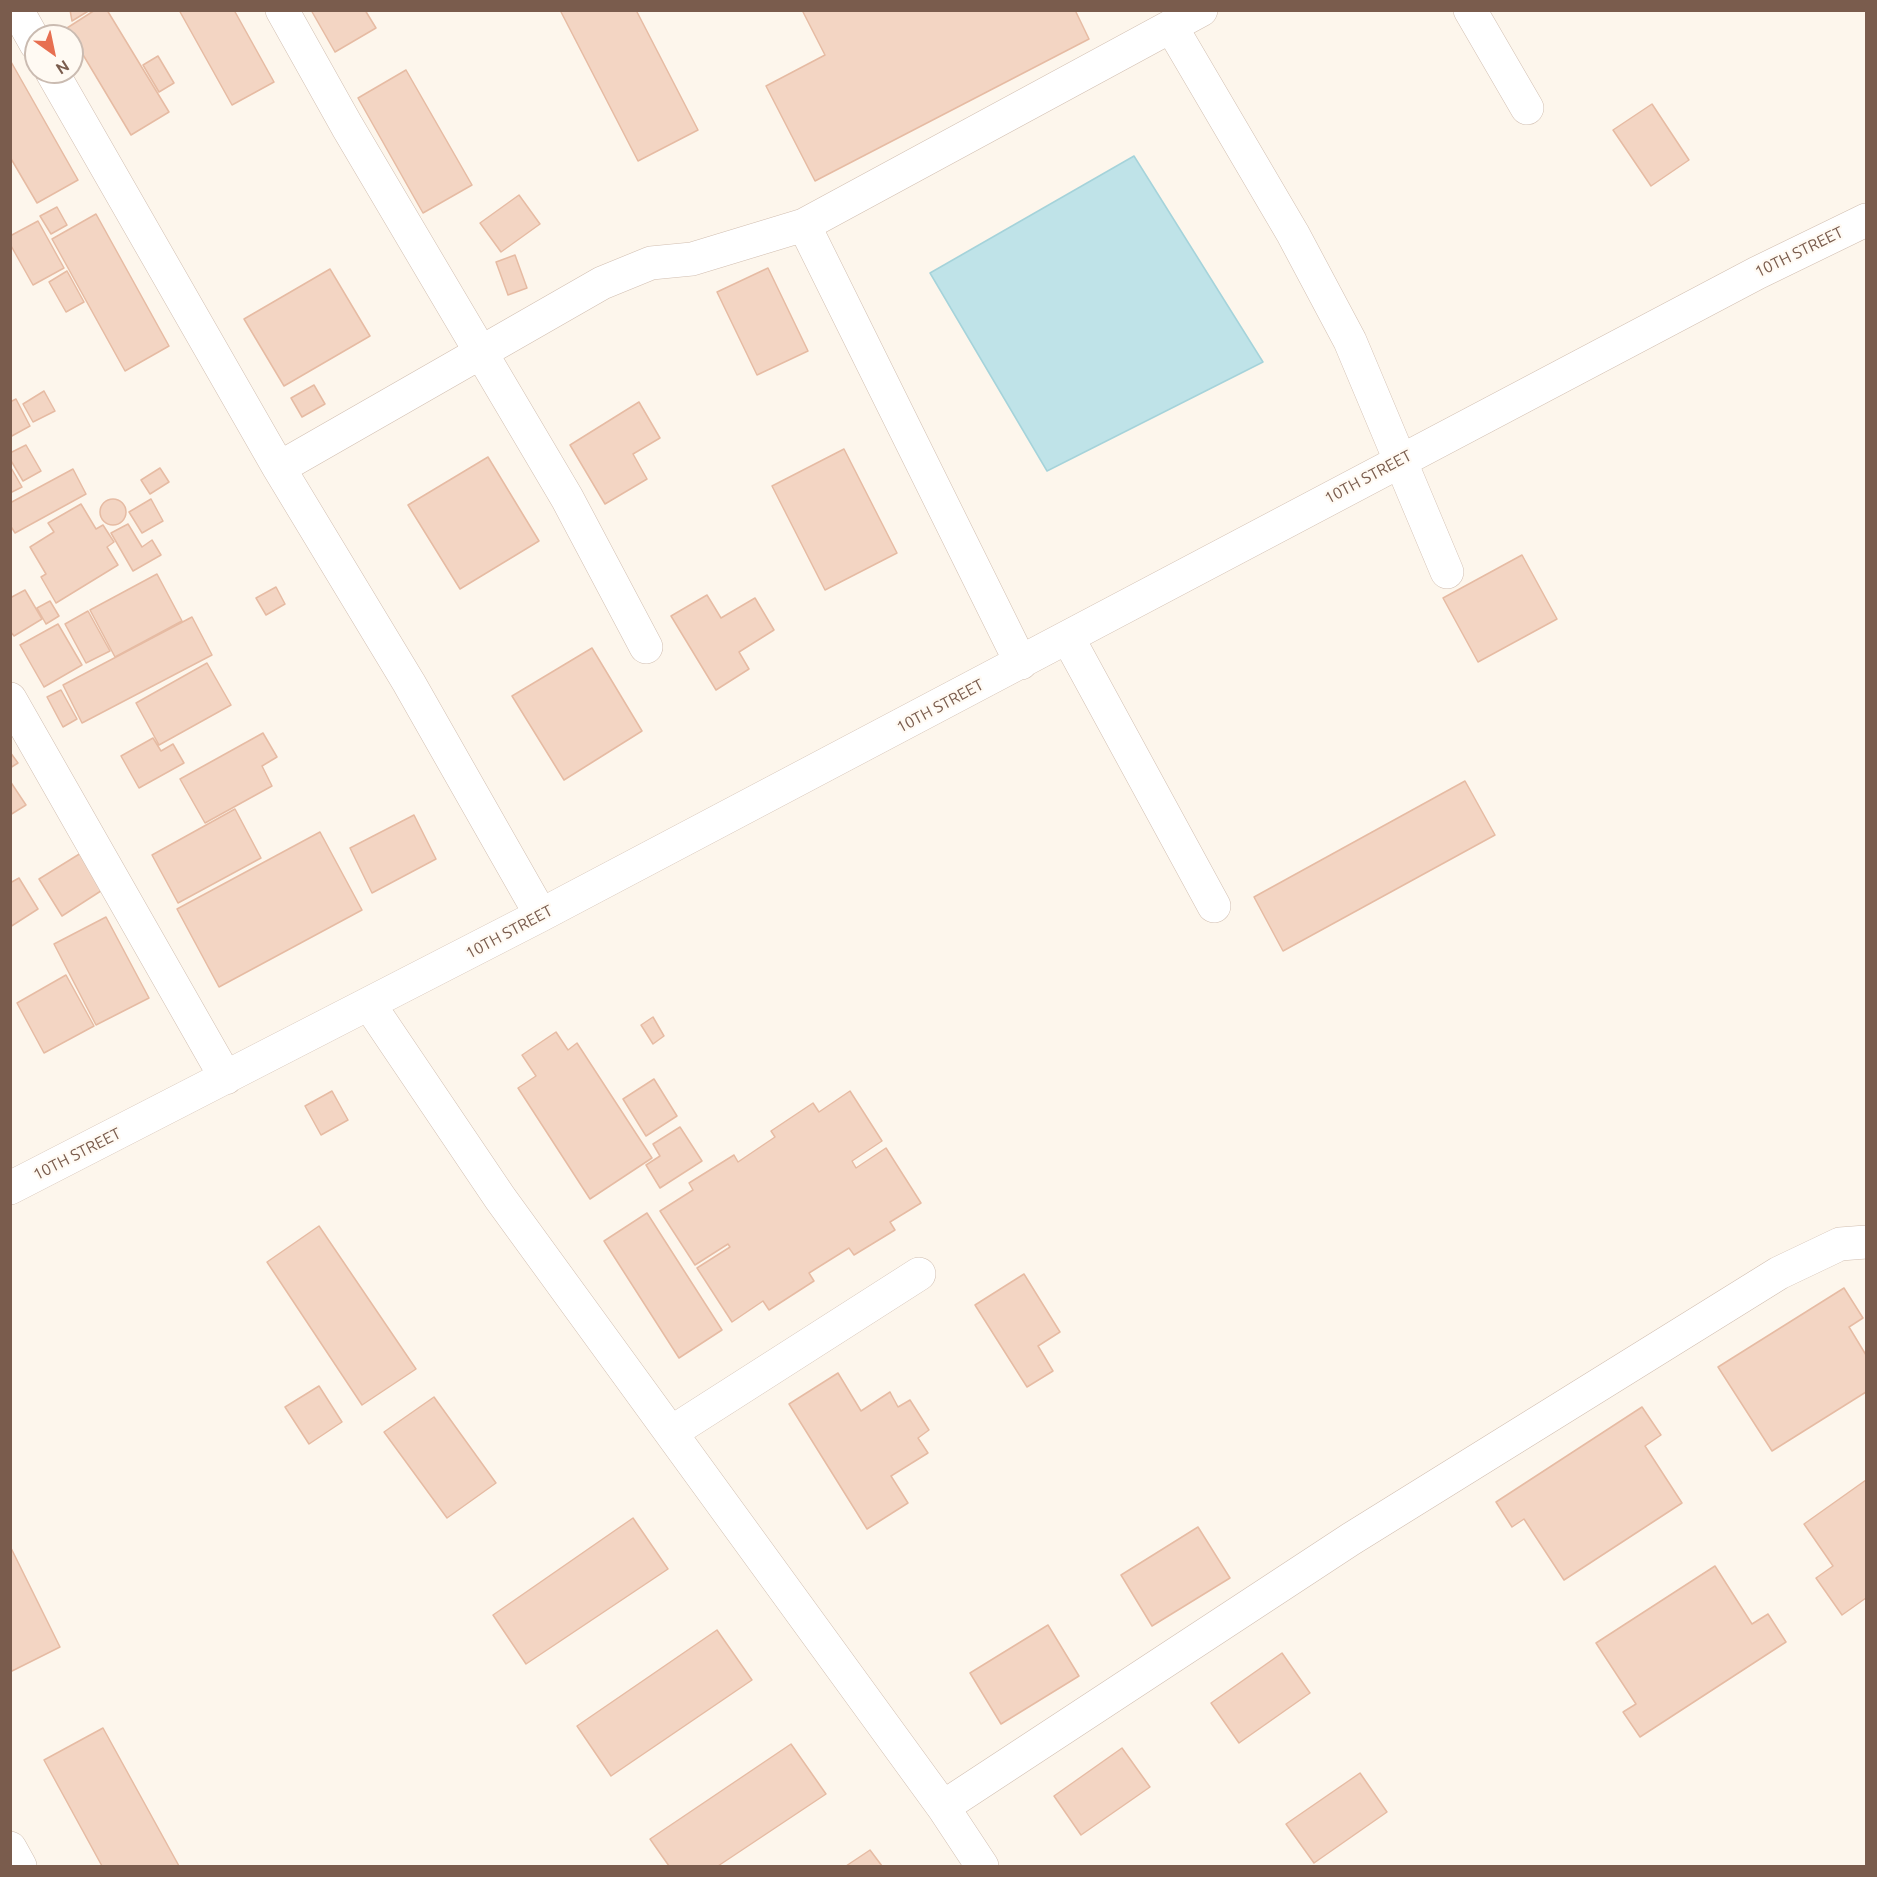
<!DOCTYPE html>
<html>
<head>
<meta charset="utf-8">
<style>
  body { margin:0 }
  #map { position:relative; width:1877px; height:1877px; overflow:hidden; background:#fdf6ec; font-family:Ubuntu,sans-serif }
  canvas { display:block }
  .frame { position:absolute; inset:0; border:12px solid #7a5c4d; pointer-events:none }
  .north { position:absolute; left:24px; top:24px; width:60px; height:60px; box-sizing:border-box; background:#fffaf3; border:2px solid #cabbb1; border-radius:50%; rotate:147deg; font-size:16px; font-weight:700; line-height:24px; text-align:center; color:#7a5c4d }
  .north::after { content:''; display:block; margin:auto; width:21px; height:27px; background:#e76f51; clip-path:polygon(50% 0,100% 100%,50% 72%,0 100%) }
</style>
</head>
<body>
<div id="map">
<canvas width="1877" height="1877"></canvas>
<div class="frame"></div>
<div class="north">N</div>
</div>
<script>
const ctx = document.querySelector('canvas').getContext('2d');
ctx.lineJoin = 'round';
function fillPath(path, color) { ctx.fillStyle = color; ctx.fill(path, 'evenodd'); }
function strokePath(path, color, width, dash) { ctx.strokeStyle = color; ctx.lineWidth = width; ctx.lineCap = dash ? 'butt' : 'round'; ctx.setLineDash(dash || []); ctx.stroke(path); }
function drawText(font, color, halo, rows, align = 'center') {
  ctx.font = font + ' Ubuntu,sans-serif'; ctx.lineWidth = 4.5; ctx.setLineDash([]); ctx.textBaseline = 'middle'; ctx.strokeStyle = halo; ctx.fillStyle = color; for (const [text, x, y, turn = 0] of rows) {
    ctx.save(); ctx.translate(x, y); ctx.rotate((+turn || 0) * Math.PI / 180); ctx.textAlign = isNaN(turn) ? turn : align; if (halo) ctx.strokeText(text, 0, 0); ctx.fillText(text, 0, 0); ctx.restore();
  }
}
const water = new Path2D(`
  M1134 156 1263 362 1047 471 930 273Z`);
fillPath(water, '#bfe3e8');
strokePath(water, '#a5d3da', 1.5);
const building = new Path2D(`
  M70 10H90L72 21Z
  M95 10H107L169 112 131 135 67 28Z
  M179 10H234L274 82 232 105Z
  M311 10H365L376 28 335 52Z
  M560 10H636L698 130 638 161Z
  M802 10H1075L1089 39 815 181 766 86 825 55Z
  M158 56 174 83 159 92 143 65Z
  M10 60 78 180 37 203 10 157Z
  M406 70 472 185 423 213 358 98Z
  M1652 104 1689 160 1651 186 1613 130Z
  M519 195 540 224 501 252 480 223Z
  M57 207 67 225 51 234 40 216Z
  M96 214 169 346 125 371 52 239Z
  M38 221 64 268 33 285 10 244V236Z
  M515 255 527 288 508 295 496 262Z
  M768 268 808 351 757 375 717 292Z
  M330 269 370 336 284 386 244 319Z
  M67 271 84 302 66 312 49 282Z
  M314 385 325 404 302 417 291 398Z
  M44 391 55 411 33 422 23 404Z
  M16 399 30 426 10 437V402Z
  M639 402 660 438 633 454 647 479 605 504 570 445Z
  M26 445 41 471 23 481 10 459V453Z
  M844 449 897 553 825 590 772 486Z
  M488 457 539 541 460 589 408 505Z
  M10 466 22 487 10 493Z
  M160 468 169 482 150 494 141 480Z
  M73 469 86 494 15 533 10 525V503Z
  M100 512a13 13 0 1 1 26 0a13 13 0 1 1-26 0Z
  M151 499 163 521 142 533 129 512Z
  M81 504 96 529 103 525 114 542 107 547 118 565 56 603 41 577 46 574 30 547 54 532 48 523Z
  M128 524 142 547 152 540 161 555 133 571 111 533Z
  M1522 555 1557 619 1478 662 1443 598Z
  M157 574 182 621 115 657 90 610Z
  M276 587 285 604 266 615 256 598Z
  M25 590 42 619 14 636 10 631V598Z
  M707 595 721 618 755 598 774 630 739 652 749 669 716 690 671 616Z
  M50 601 59 616 46 624 37 608Z
  M88 611 110 651 86 663 65 624Z
  M192 617 212 655 82 723 63 685Z
  M58 624 82 665 44 687 20 645Z
  M592 648 642 731 564 780 512 696Z
  M207 663 231 705 159 745 136 703Z
  M61 690 77 719 63 727 47 697Z
  M263 733 277 757 262 766 272 786 205 823 180 779Z
  M153 738 161 751 173 744 184 763 139 788 121 756Z
  M10 752 18 763 10 768Z
  M10 781 26 805 10 815Z
  M1465 781 1495 835 1283 951 1254 897Z
  M235 809 261 858 178 903 152 855Z
  M414 815 436 859 372 893 350 848Z
  M320 832 362 910 219 987 177 909Z
  M81 853 104 889 62 916 39 879Z
  M19 878 38 909 10 927V883Z
  M106 917 149 998 96 1025 54 944Z
  M66 975 94 1026 44 1053 17 1003Z
  M653 1017 664 1036 653 1044 641 1025Z
  M556 1032 568 1050 577 1043 652 1158 590 1199 518 1088 536 1076 522 1055Z
  M654 1079 677 1116 646 1136 623 1099Z
  M332 1091 348 1120 321 1135 305 1106Z
  M850 1091 882 1141 852 1161 856 1168 886 1148 921 1203 890 1222 895 1230 854 1255 849 1248 809 1273 814 1281 769 1310 763 1301 732 1322 697 1268 730 1247 728 1244 695 1265 660 1211 693 1190 689 1183 734 1155 738 1162 775 1137 771 1131 813 1103 819 1112Z
  M680 1127 702 1161 660 1188 646 1165 660 1156 653 1144Z
  M647 1213 722 1330 679 1358 604 1241Z
  M319 1226 416 1369 362 1405 267 1262Z
  M1024 1274 1060 1332 1038 1346 1053 1371 1027 1387 975 1305Z
  M1844 1288 1863 1318 1849 1327 1866 1355V1392L1772 1451 1718 1367Z
  M838 1373 861 1411 890 1392 898 1407 910 1400 929 1430 918 1438 928 1453 891 1476 908 1503 867 1529 789 1404Z
  M319 1386 342 1422 309 1444 285 1407Z
  M434 1397 496 1483 447 1518 384 1432Z
  M1642 1407 1661 1435 1645 1446 1682 1503 1564 1580 1524 1519 1512 1527 1496 1502Z
  M1866 1480V1598L1842 1615 1816 1578 1833 1566 1804 1524Z
  M633 1518 668 1569 526 1664 493 1615Z
  M1198 1527 1230 1578 1152 1626 1121 1575Z
  M10 1546 60 1647 10 1672Z
  M1715 1566 1752 1624 1768 1614 1786 1642 1640 1737 1623 1712 1636 1704 1596 1643Z
  M1048 1625 1079 1676 1001 1724 970 1673Z
  M717 1630 752 1680 611 1776 577 1726Z
  M1282 1653 1310 1693 1239 1743 1211 1703Z
  M103 1728 179 1866H102L44 1760Z
  M791 1744 826 1794 718 1866H669L650 1839Z
  M1122 1748 1150 1787 1081 1835 1054 1796Z
  M1360 1773 1387 1812 1314 1863 1286 1824Z
  M870 1850 882 1866H846Z`);
fillPath(building, '#f3d5c3');
strokePath(building, '#e6bba3', 1.5);
const minor = new Path2D(`
  M17 10 36 44
  M282 10 347 126 567 498 646 647
  M1470 10 1527 108
  M1172 28 1293 234 1350 341 1447 572
  M52 72 279 468 409 683 541 915
  M804 225 1021 663
  M279 468 602 283 651 263 692 259 804 225 1201 10
  M1068 638 1214 906
  M10 699 226 1078
  M369 1004 500 1198 943 1807 982 1866
  M10 1188 541 915 1757 273 1866 220
  M672 1432 919 1274
  M943 1807 1351 1539 1779 1273 1840 1244 1866 1242
  M10 1848 20 1866`);
strokePath(minor, '#d1beb0', 34);
strokePath(minor, '#fff', 33);
drawText('16px', '#7a5c4d', '#fffaf3', [
  ["10TH STREET",1799,252,-26],
  ["10TH STREET",1368,477,-28],
  ["10TH STREET",940,706,-28],
  ["10TH STREET",509,932,-28],
  ["10TH STREET",77,1154,-27]
]);
</script>
</body>
</html>
